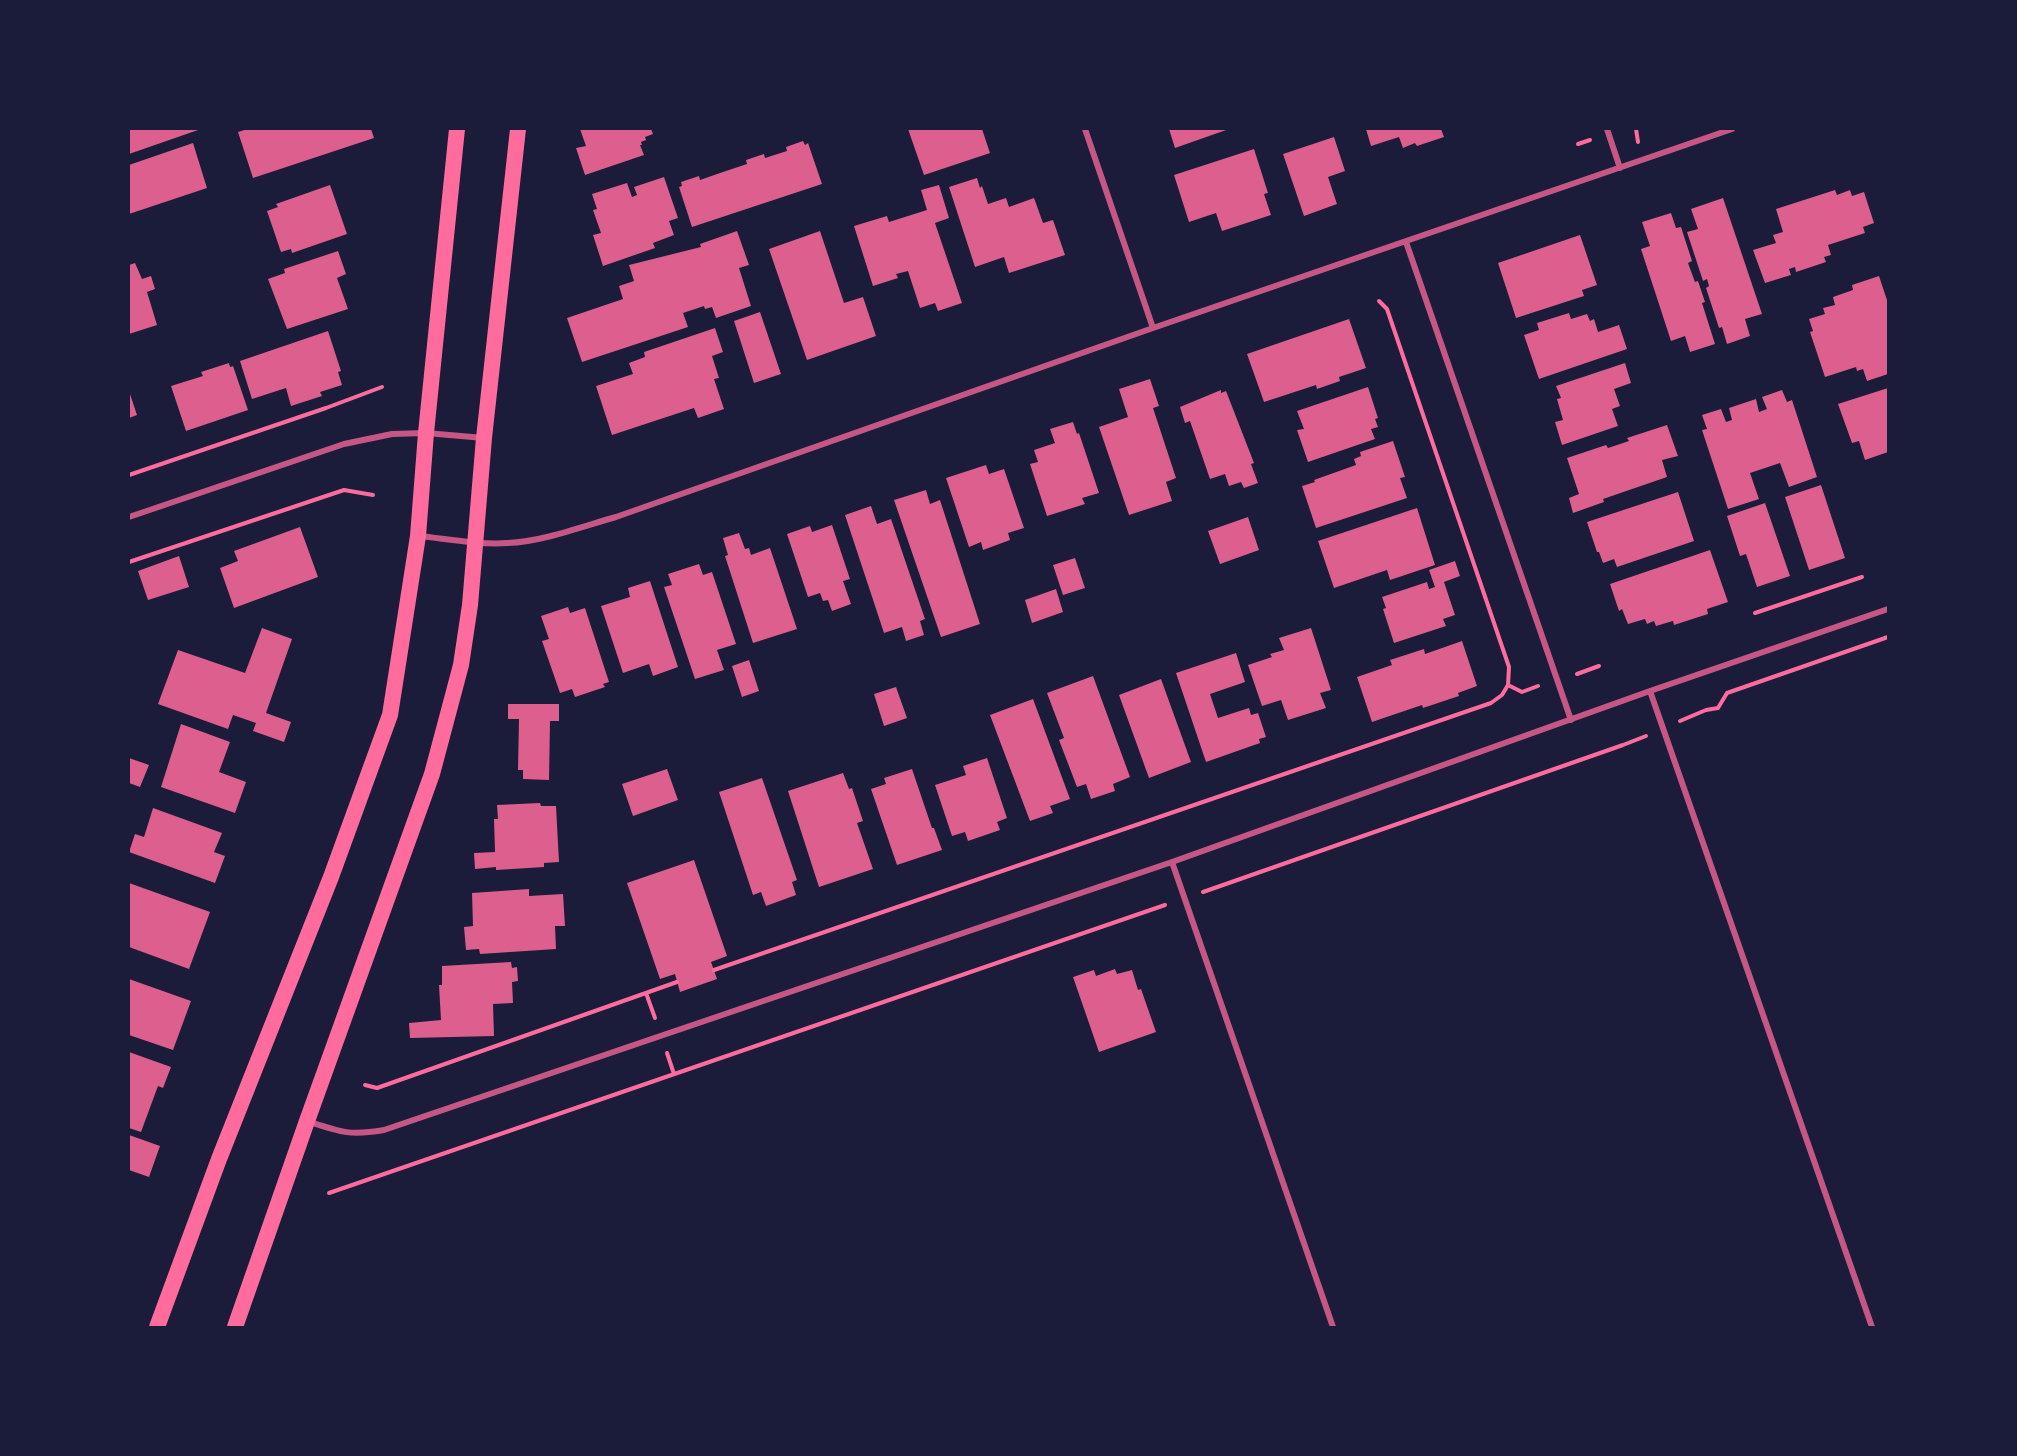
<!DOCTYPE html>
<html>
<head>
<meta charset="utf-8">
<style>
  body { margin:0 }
  #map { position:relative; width:2017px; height:1456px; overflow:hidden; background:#1b1b3a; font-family:Jost,sans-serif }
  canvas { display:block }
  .frame { position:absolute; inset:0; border:130px solid #1b1b3a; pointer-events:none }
</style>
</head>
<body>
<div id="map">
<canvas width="2017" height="1456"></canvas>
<div class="frame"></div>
</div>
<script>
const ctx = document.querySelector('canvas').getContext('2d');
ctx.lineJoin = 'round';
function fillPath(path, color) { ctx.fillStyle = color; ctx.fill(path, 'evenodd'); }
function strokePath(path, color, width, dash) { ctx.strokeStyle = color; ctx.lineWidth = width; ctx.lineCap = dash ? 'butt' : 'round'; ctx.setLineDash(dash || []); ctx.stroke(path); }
fillPath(new Path2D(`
  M129 129H201L129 154Z
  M248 129H371L374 138 253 178 238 132Z
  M580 129H651L653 134 645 137 646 140 641 142 642 145H640L644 155 585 175 576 148 586 146Z
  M908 129H982L990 153 924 175Z
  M1169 129H1229L1175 148Z
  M1366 129H1441L1444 137 1417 146 1415 143 1403 148 1399 137 1371 146Z
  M1334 137 1345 171 1328 177 1337 204 1304 216 1283 154Z
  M803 141 805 145 808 143 822 184 692 227 679 187 682 186 681 182 699 176 700 180 723 172 747 164 746 160 764 154 765 158 787 151 786 147Z
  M193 143 207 188 129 214V165Z
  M1254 149 1268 193 1264 194 1271 215 1222 231 1216 213 1189 222 1174 175Z
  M664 177 678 218 669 221 674 235 653 243 655 248 603 266 593 235 601 233 593 210 597 209 592 194 627 183 632 197 637 195 634 187Z
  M977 178 980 188 982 186 988 204 1006 198 1009 207 1034 198 1043 223 1053 220 1065 255 1009 273 1004 257 975 267 949 187Z
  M330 185 347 234 292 253 291 249 281 252 267 211 278 207 276 204Z
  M939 185 949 218 935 223 962 303 938 311 935 303 920 308 908 271 896 274 898 278 873 286 854 226 887 216 889 222 927 210 921 190Z
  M1835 190 1837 195 1850 190 1852 196 1864 192 1874 223 1863 227 1865 233 1828 245 1831 255 1824 257 1826 262 1796 272 1795 267 1789 269 1791 275 1765 283 1753 250 1776 243 1773 235 1783 232 1776 209Z
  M1723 198 1762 314 1745 319 1750 336 1727 344 1722 327 1719 328 1706 288 1709 286 1707 279 1703 281 1687 232 1698 229 1691 209Z
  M1671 213 1676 228 1681 227 1692 261 1688 263 1695 282 1698 281 1705 302 1702 303 1715 344 1690 352 1685 336 1671 341 1641 249 1650 246 1642 222Z
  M737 231 749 265 739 268 751 306 716 318 712 307 705 309 704 306 683 313 688 327 582 362 567 318 623 299 619 286 634 281 629 265 701 247 700 244Z
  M820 231 844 303 863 297 876 336 807 360 769 249Z
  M1580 235 1597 285 1582 290 1584 296 1516 318 1498 263Z
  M338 251 346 274 337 278 348 309 287 329 268 279 285 273 284 269Z
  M135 263 142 279 151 276 155 289 147 292 157 325 129 334V265Z
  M1879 276 1888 303V374L1867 381 1863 369 1857 371 1856 367 1825 377 1810 332 1813 331 1809 319 1825 314 1823 308 1835 305 1833 297 1853 290 1852 285Z
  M760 312 781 374 754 383 734 321Z
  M1569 313 1571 319 1587 314 1590 321 1594 319 1598 332 1619 325 1627 349 1539 379 1524 335 1539 330 1537 323Z
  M1349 319 1366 368 1339 377 1340 381 1317 389 1316 385 1264 402 1247 354Z
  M715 328 723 352 712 356 719 378 714 379 724 409 698 418 694 408 612 435 596 386 633 374 629 363 645 357 644 352Z
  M328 331 341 371 338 372 342 385 320 392 322 396 291 406 286 388 252 399 240 361Z
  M229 363 230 367 233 366 248 410 186 431 171 386 203 376 201 372Z
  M1625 363 1631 383 1614 389 1620 406 1612 409 1618 426 1562 445 1555 422 1563 420 1557 399 1561 398 1556 386Z
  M1150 379 1159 406 1153 408 1176 478 1166 482 1172 501 1129 515 1099 427 1128 417 1119 389Z
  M1368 387 1378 418 1375 419 1378 427 1371 429 1375 439 1308 462 1297 430 1304 429 1297 411Z
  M1888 388V452L1865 460 1859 441 1852 443 1838 404Z
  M1221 390V393L1226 391 1254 463 1251 464 1258 483 1244 488 1241 482 1229 486 1225 474 1210 479 1190 421 1185 423 1180 407Z
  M1782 390 1787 402 1792 400 1817 477 1789 487 1780 463 1750 473 1759 499 1728 509 1702 430 1707 429 1702 415 1721 409 1726 422 1732 420 1729 408 1756 399 1759 412 1767 409 1762 397Z
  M129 391 137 415 129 418Z
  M1073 422 1077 434 1079 433 1099 493 1082 498 1085 504 1047 516 1030 464 1038 462 1034 450 1055 443 1050 429Z
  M1667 425 1678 456 1662 460 1667 477 1603 499 1604 502 1573 513 1569 498 1579 494 1567 458 1606 445 1608 448 1629 441 1627 438Z
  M1393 441 1405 477 1400 478 1407 498 1316 528 1302 486 1315 482 1314 480 1356 465 1354 459 1361 456 1360 452Z
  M986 465 989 474 1004 469 1024 528 1008 533 1010 540 983 550 981 542 969 547 946 478Z
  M1821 485 1845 558 1809 570 1785 497Z
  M926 490 930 504 940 500 980 624 941 637 894 500Z
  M1678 492 1694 541 1617 567 1614 559 1603 563 1599 552H1597L1587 522Z
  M1765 503 1790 576 1757 587 1746 554 1740 556 1727 516Z
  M871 506 877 524 891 519 925 619 920 621 924 635 906 641 902 627 884 633 845 515Z
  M1417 508 1435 565 1390 580 1387 570 1334 588 1318 541Z
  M1248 517 1259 550 1220 564 1208 531Z
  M832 525 850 579 843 581 851 604 832 611 828 600 823 601 820 593 808 597 787 534 810 526 812 532Z
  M300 527 318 577 234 608 220 568 238 561 234 551Z
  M739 533 745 549 749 548 751 555 770 548 797 629 753 643 725 556 728 555 723 538Z
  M1710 550 1728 602 1707 609 1708 614 1674 625 1673 621 1656 626 1654 621 1647 624 1645 619 1628 624 1622 609 1619 611 1610 584Z
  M179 556 189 587 148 600 138 571Z
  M1075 558 1085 588 1063 595 1053 565Z
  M1455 561 1460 576 1444 582 1455 615 1443 619 1446 626 1394 643 1383 609 1386 608 1382 597 1427 582 1429 589 1435 587 1429 570Z
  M699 564 703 575 712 572 736 644 717 650 724 670 695 679 664 587 672 585 668 574Z
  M650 581 678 667 653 676 649 664 623 673 601 606 630 597 628 588Z
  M1056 589 1063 612 1032 623 1025 600Z
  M568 607 570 613 585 608 609 682 603 684 605 687 575 697 572 689 560 693 542 641 549 639 541 616Z
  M262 628 292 639 266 713 291 722 284 742 253 731 256 723 233 715 228 729 158 704 178 650 245 673Z
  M1311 628 1331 690 1320 693 1326 708 1288 720 1281 700 1262 706 1248 665 1272 657 1270 654 1284 650 1279 638Z
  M1462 641 1477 686 1458 693 1459 696 1423 708 1422 705 1372 722 1357 677 1392 665 1390 660 1424 649 1425 654Z
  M1236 653 1245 682 1210 694 1218 718 1249 708 1251 715 1258 713 1266 737 1259 739 1260 743 1206 762 1176 673Z
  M749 660 759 691 742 697 732 666Z
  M1093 676 1130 777 1113 784 1115 791 1091 799 1086 784 1077 787 1059 740 1064 738 1047 693Z
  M1161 679 1191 762 1149 778 1119 695Z
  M896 687 907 718 884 726 874 694Z
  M1033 699 1070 799 1050 806 1053 813 1030 821 990 715Z
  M508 704H559V721H550L549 780 523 779V770H518L519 719H508Z
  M181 724 230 742 219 772 246 782 235 813 161 787Z
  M129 758 149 765 140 787 129 783Z
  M987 758 1007 818 997 822 1000 830 968 841 965 832 952 836 935 785 966 775 963 766Z
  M667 769 678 800 633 816 622 784Z
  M912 769 932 828H934L942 850 897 865 871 789 886 784 884 778Z
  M843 773 849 789 852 788 863 821 857 823 873 869 819 887 788 791Z
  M762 778 797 880 792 882 796 895 766 906 761 892 753 895 719 792Z
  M540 803 541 806H556L559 862 544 863V867L496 870V867L475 869 474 853 495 852 494 819H498L497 805Z
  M153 808 222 833 214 852 225 856 215 883 129 852 135 834 144 837Z
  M694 860 727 956 711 962 717 979 680 992 675 974 660 979 627 883Z
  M129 883 210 912 189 969 129 947Z
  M529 889V896L563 894 565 926H555L556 949 480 954 479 949 466 950 464 927 473 926 472 893Z
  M511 962 512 968 517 967 518 981 512 982 513 1003 493 1004 494 1036 410 1038 409 1023 441 1020 439 985H442V966Z
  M1115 969 1117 974 1132 970 1138 990 1141 989 1156 1032 1099 1052 1073 977 1094 970 1096 976Z
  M129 979 191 1001 173 1050 129 1035Z
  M129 1052 171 1067 163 1088 158 1086 141 1132 129 1128Z
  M129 1135 160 1146 149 1177 129 1170Z`), '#dd5f8e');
strokePath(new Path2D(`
  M1636 129 1638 142
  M1578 144 1590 140
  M1379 301 1387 309 1509 667 1508 685
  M129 475 326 408 382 387
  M129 562 344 490 373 495
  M1755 613 1862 577
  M1577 674 1599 666
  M1680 721 1706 710 1718 708 1727 693 1888 637
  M1203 892 1623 745 1646 736
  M714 970 1491 703 1502 695 1508 685 1522 692 1538 686
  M646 993 655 1018
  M667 1053 674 1074
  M365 1085 377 1088 677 982
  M329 1193 1165 905`), '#ff6b9d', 4);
strokePath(new Path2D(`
  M1085 129 1153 328
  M1607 129 1620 168
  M1406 242 1571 720
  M129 517 344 444 392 434 426 433 484 438
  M419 536C448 539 478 545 508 543 541 542 584 526 616 517L1153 328 1732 129
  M1650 691 1872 1327
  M1172 862 1333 1327
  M307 1121C340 1132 349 1136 384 1130L1172 862 1650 691 1888 609`), '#c65784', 6);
strokePath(new Path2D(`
  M157 1327 219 1159 331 877 390 715 418 536 426 433 457 129
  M235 1327 307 1121 432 774 461 665 470 605 484 438 518 129`), '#ff6b9d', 16);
</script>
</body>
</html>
